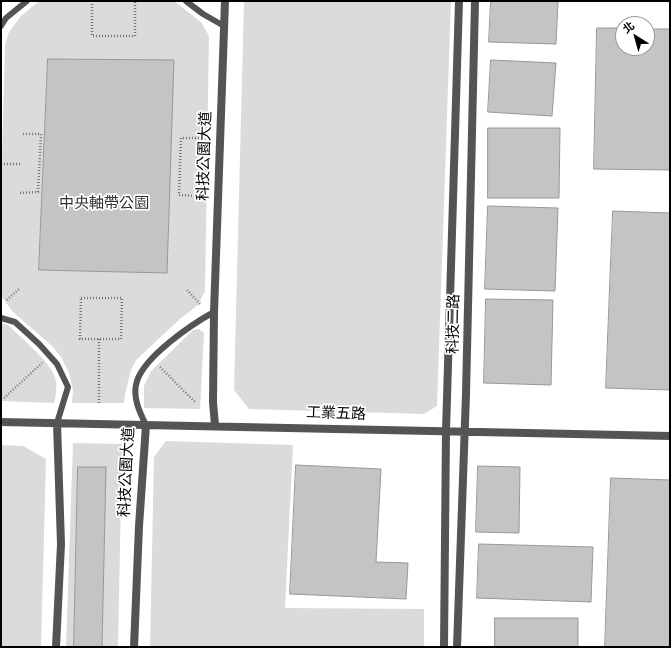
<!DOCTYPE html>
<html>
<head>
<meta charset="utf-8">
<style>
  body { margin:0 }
  #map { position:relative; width:671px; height:648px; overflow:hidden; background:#fff; font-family:"Space Grotesk","Noto Sans TC",sans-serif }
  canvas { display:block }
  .frame { position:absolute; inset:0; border:2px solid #000; pointer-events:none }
  .north { position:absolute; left:615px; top:16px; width:40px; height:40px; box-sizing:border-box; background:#fff; border:1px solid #999; border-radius:50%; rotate:323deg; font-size:11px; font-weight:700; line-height:16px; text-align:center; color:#000 }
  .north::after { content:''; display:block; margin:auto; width:14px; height:18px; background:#000; clip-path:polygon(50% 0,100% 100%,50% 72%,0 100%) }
</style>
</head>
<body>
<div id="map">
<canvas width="671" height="648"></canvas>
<div class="frame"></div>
<div class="north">北</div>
</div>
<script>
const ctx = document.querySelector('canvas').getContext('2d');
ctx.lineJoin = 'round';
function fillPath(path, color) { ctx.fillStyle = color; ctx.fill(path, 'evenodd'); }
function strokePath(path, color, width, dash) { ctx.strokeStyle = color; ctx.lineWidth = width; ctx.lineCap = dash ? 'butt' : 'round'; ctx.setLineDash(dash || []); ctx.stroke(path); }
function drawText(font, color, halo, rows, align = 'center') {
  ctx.font = font + ' "Space Grotesk","Noto Sans TC",sans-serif'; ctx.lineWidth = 3.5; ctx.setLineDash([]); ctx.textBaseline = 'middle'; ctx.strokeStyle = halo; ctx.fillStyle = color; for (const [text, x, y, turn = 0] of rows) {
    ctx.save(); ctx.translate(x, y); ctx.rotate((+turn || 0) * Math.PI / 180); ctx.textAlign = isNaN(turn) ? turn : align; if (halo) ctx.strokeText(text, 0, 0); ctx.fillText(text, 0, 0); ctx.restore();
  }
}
fillPath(new Path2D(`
  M39 1H174L201 22 209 36 205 291 198 305 180 319 136 360 131 370 125 394 124 403H72L73 391 69 373 61 357 52 346 13 312 1 296V195L5 45 9 32 21 16Z
  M244 1H451L437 406 424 414 249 409 234 390Z
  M2 323 8 325C22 339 53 363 56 381 57 388 56 396 54 403L1 401V325Z
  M199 329 204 333 200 409 144 408V386L151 371 193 330Z
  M166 441 293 445 285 608 424 609V647H150L154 457Z
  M73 443 122 444 118 647H66Z
  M1 445 23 446 46 459 41 647H1Z`), '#dbdbdb');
const building = new Path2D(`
  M491 1H558L556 44 489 42Z
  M597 28H623V48H647V29H670V170L594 169Z
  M48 59 174 60 167 273 39 270Z
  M491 60 556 63 552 116 488 112Z
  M488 128H560L559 198H488Z
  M488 206 558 208 555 291 485 289Z
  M613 211 670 213V390L606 388Z
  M486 299 553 300 551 385 484 383Z
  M296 465 381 469 376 562 408 563 406 599 290 594Z
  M478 466 520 467 519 533 476 532Z
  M78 467H106L102 647H74Z
  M611 478 670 480V647H605Z
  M479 544 593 547 591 602 477 598Z
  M495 618H578V647H495Z`);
fillPath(building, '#c4c4c4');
strokePath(building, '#989898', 1);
strokePath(new Path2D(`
  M92 1V36H135V1
  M1 164H21
  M199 168 210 169
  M20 193 38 192 41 134H22
  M198 196 179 195 181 138H199
  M187 290 201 305
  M81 298H122L121 339H80Z
  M7 300 20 288
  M160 367 196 403
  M4 398 42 363
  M99 403V339`), '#767676', 2.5, [1, 2]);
strokePath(new Path2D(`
  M186 1 203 14 224 26
  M1 26 6 18 27 1
  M1 318 15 322 39 344 57 364 68 387 57 423
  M146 425C139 411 132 396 137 381 145 356 192 324 214 312`), '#545454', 6);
strokePath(new Path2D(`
  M1 422 670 436
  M215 425 213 402 214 312 225 1
  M56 647 61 544 57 423
  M134 647 139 526 146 425
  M444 647 446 431 459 1
  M457 647 466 394 475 1`), '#545454', 8);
drawText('15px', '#000', '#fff', [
  ["科技公園大道",205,156,-88],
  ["科技二路",454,324,-89],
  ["工業五路",336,414,2],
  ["科技公園大道",127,472,-87]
]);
drawText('15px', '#323232', '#fff', [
  ["中央軸帶公園",104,204]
]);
</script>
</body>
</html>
